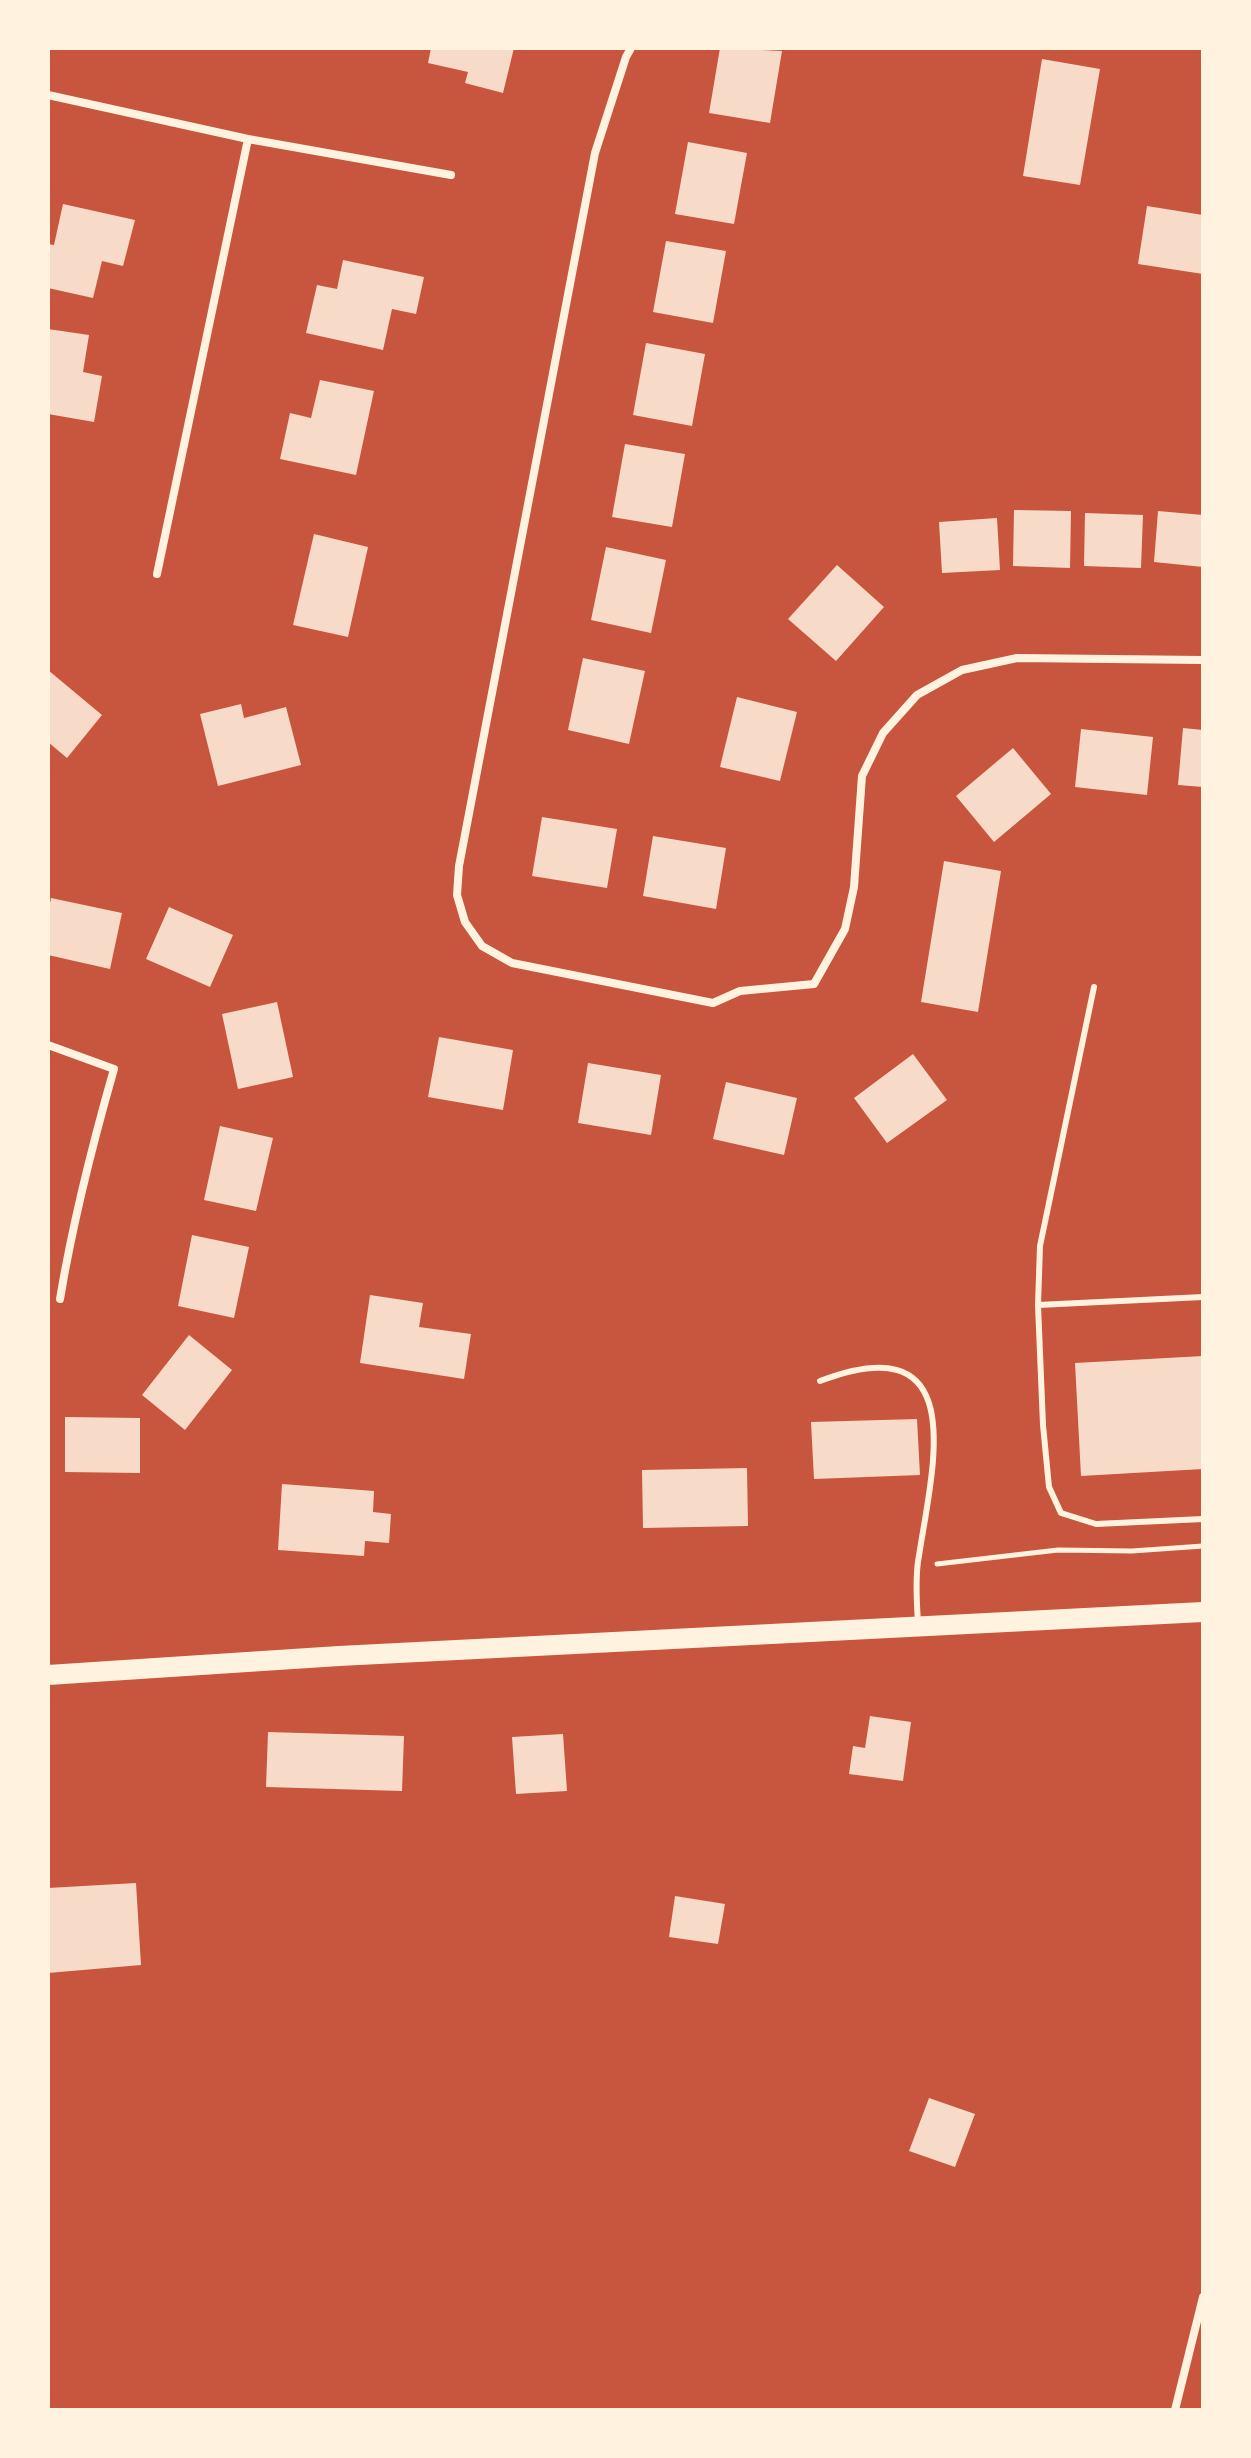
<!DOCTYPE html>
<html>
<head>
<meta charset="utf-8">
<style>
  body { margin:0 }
  #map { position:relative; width:1251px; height:2458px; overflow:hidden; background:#c8553d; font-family:Cabin,sans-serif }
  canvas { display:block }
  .frame { position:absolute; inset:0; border:50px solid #fff3e0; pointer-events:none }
</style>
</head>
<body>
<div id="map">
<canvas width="1251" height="2458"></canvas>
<div class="frame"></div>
</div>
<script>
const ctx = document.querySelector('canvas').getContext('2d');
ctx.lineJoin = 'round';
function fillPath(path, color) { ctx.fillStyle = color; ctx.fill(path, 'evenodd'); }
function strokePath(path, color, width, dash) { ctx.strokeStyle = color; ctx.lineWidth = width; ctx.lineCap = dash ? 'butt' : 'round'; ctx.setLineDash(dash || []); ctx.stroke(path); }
fillPath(new Path2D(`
  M431 48H514L503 93 465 83 468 72 428 63Z
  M720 48 782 51 770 123 709 113Z
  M1042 59 1100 69 1080 185 1023 176Z
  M688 142 747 153 734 224 675 214Z
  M63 204 135 220 123 266 102 261 93 298 48 288V244L54 245Z
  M1147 206 1203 215V274L1138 264Z
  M666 241 726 251 713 323 653 312Z
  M343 260 424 277 416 314 392 309 383 350 306 333 317 285 337 289Z
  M48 329 89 335 83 372 102 376 94 422 48 414Z
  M646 343 705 354 692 426 633 415Z
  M320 380 374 391 356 475 280 459 290 413 311 418Z
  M625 444 685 454 672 527 612 517Z
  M1014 510 1071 511 1070 568 1013 566Z
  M1158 511 1203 515V567L1154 562Z
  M1085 513 1143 515 1141 568 1084 566Z
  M997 518 1000 570 942 573 939 522Z
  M314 534 368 547 348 637 293 625Z
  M606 547 666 560 651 633 591 620Z
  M837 565 884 607 836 661 788 619Z
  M583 658 645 671 629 744 568 730Z
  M48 670 102 715 67 758 48 742Z
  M737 697 797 712 780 781 720 767Z
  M241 704 244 718 286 707 301 765 218 786 200 714Z
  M1183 728 1203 730V787L1178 785Z
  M1081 729 1153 737 1147 795 1075 787Z
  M1013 748 1051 794 994 842 956 796Z
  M542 817 617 829 607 888 532 876Z
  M653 836 726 848 716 909 643 896Z
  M944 861 1001 871 978 1012 921 1002Z
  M51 898 122 913 110 969 48 955V914Z
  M169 907 233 935 210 987 146 959Z
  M277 1002 293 1077 238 1089 222 1014Z
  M439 1037 513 1050 503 1110 428 1097Z
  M913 1054 947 1100 887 1143 854 1098Z
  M588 1063 661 1075 651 1135 578 1123Z
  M726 1082 797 1098 784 1155 713 1139Z
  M220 1126 273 1138 256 1211 204 1200Z
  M192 1235 249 1247 234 1318 178 1306Z
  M370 1295 423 1303 419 1327 471 1334 464 1379 360 1363Z
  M189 1335 232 1370 185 1430 142 1395Z
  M1203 1356V1469L1081 1476 1075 1363Z
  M65 1417 140 1418V1473L65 1472Z
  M917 1419 920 1475 814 1479 811 1422Z
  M747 1468 748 1526 643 1528 642 1470Z
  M282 1484 374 1491 373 1512 391 1514 389 1543 365 1541 364 1556 278 1550Z
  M870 1716 911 1722 903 1781 849 1774 853 1746 865 1748Z
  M268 1732 404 1736 402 1791 266 1787Z
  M563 1734 567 1791 516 1794 512 1737Z
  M136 1883 141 1965 48 1973V1888Z
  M675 1896 725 1904 718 1944 669 1937Z
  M929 2098 975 2114 955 2167 909 2151Z`), '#f7dbc8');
strokePath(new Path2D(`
  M937 1564 1058 1550 1132 1551 1203 1546`), '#fff3e0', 5);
strokePath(new Path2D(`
  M1094 987 1040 1246 1038 1305 1203 1297
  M1038 1305 1043 1425 1049 1487 1061 1513 1096 1524 1203 1519
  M820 1381C975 1322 931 1473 918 1562 915 1582 917 1603 918 1624`), '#fff3e0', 6);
strokePath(new Path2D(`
  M631 48 626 57 595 153 459 866 457 895 465 922 482 946 512 963 713 1003 740 991 814 984 845 929 854 887 862 776 883 733 917 695 962 670 1017 658 1203 660
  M48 95 248 139 451 175
  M157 574 248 139
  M48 1045 114 1069C92 1146 73 1221 60 1299
  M1175 2410 1203 2297`), '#fff3e0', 8);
strokePath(new Path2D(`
  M48 1675 339 1656 1203 1612`), '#fff3e0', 20);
</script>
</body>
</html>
